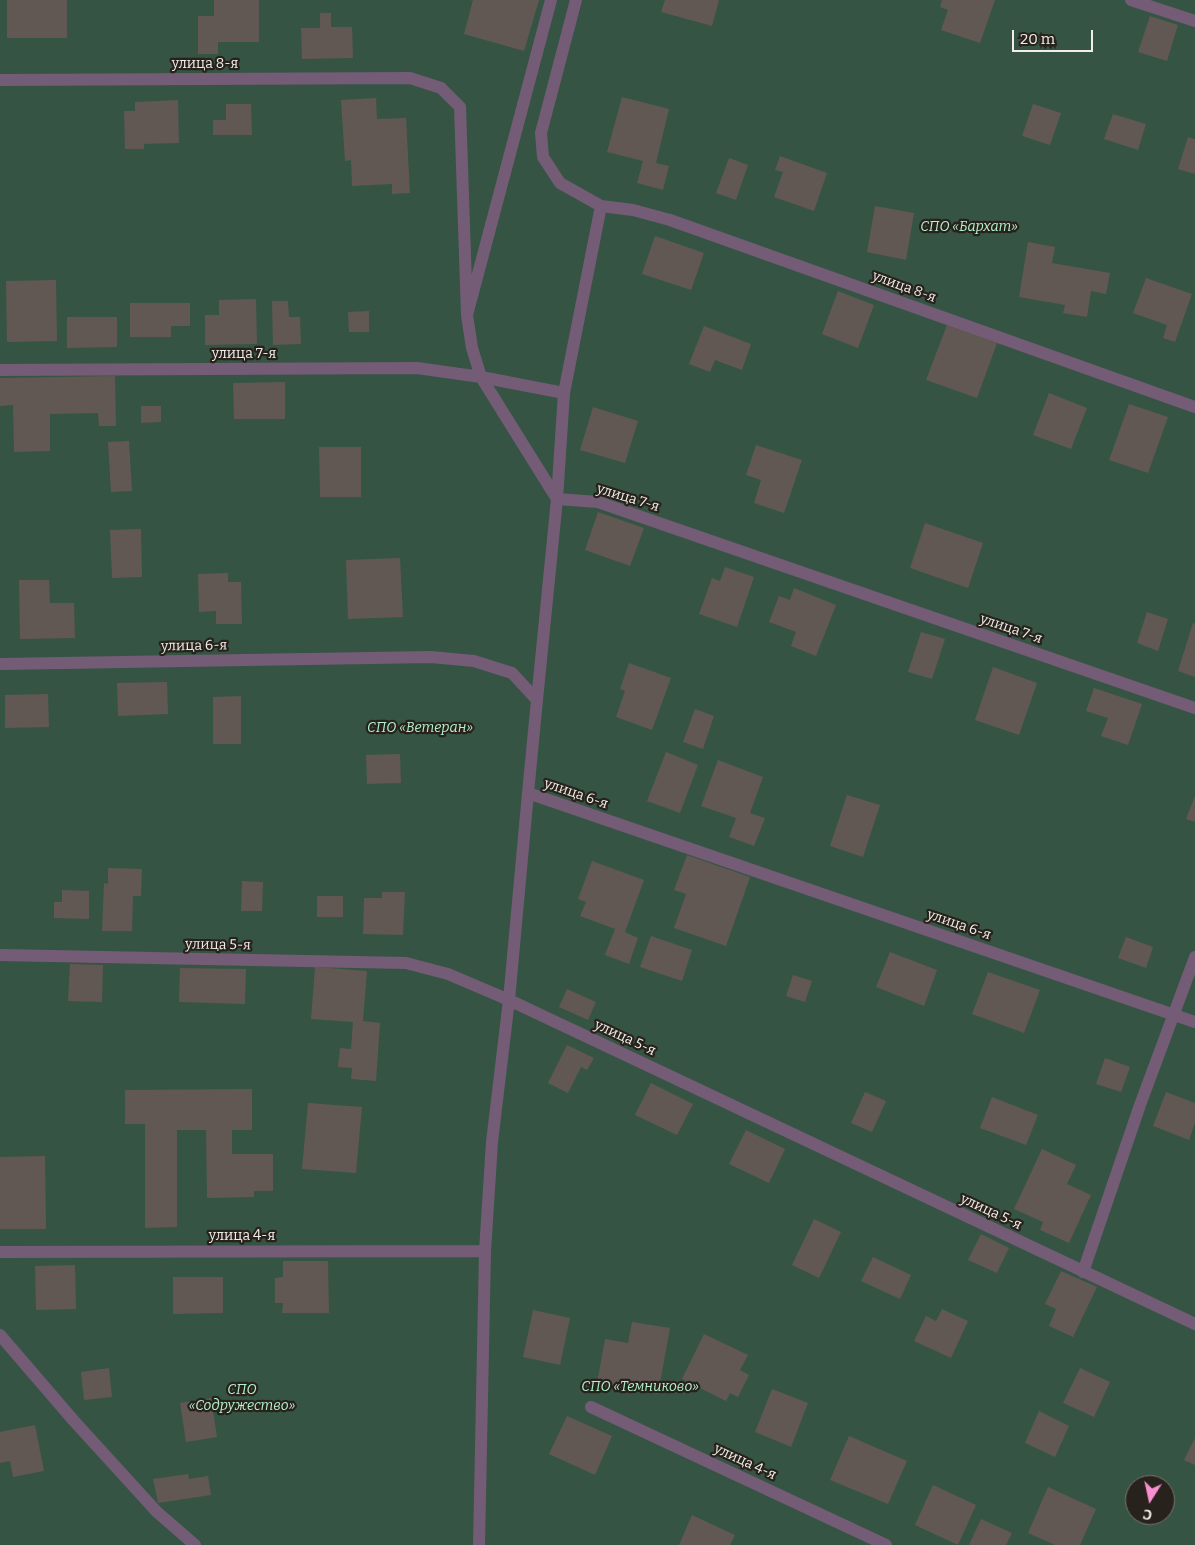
<!DOCTYPE html>
<html>
<head>
<meta charset="utf-8">
<style>
  body { margin:0 }
  #map { position:relative; width:1195px; height:1545px; overflow:hidden; background:#312b25; font-family:Bitter,serif }
  canvas { display:block }
  .north { position:absolute; left:1125px; top:1475px; width:50px; height:50px; box-sizing:border-box; background:#27221b; border:1px solid #78736d; border-radius:50%; rotate:190deg; font-size:14px; font-weight:700; line-height:20px; text-align:center; color:#f1ede8 }
  .north::after { content:''; display:block; margin:auto; width:18px; height:22px; background:#f690cf; clip-path:polygon(50% 0,100% 100%,50% 72%,0 100%) }
  .scale { position:absolute; left:1012px; top:30px; width:81px; height:22px; box-sizing:border-box; border:2px solid #f1ede8; border-top:0; padding-left:6px; font-size:15px; line-height:18px; white-space:nowrap; color:#f1ede8; -webkit-text-stroke:4px #27221b; paint-order:stroke }
</style>
</head>
<body>
<div id="map">
<canvas width="1195" height="1545"></canvas>
<div class="north">С</div>
<div class="scale">20 m</div>
</div>
<script>
const ctx = document.querySelector('canvas').getContext('2d');
ctx.lineJoin = 'round';
function fillPath(path, color) { ctx.fillStyle = color; ctx.fill(path, 'evenodd'); }
function strokePath(path, color, width, dash) { ctx.strokeStyle = color; ctx.lineWidth = width; ctx.lineCap = dash ? 'butt' : 'round'; ctx.setLineDash(dash || []); ctx.stroke(path); }
function drawText(font, color, halo, rows, align = 'center') {
  ctx.font = font + ' Bitter,serif'; ctx.lineWidth = 4.5; ctx.setLineDash([]); ctx.textBaseline = 'middle'; ctx.strokeStyle = halo; ctx.fillStyle = color; for (const [text, x, y, turn = 0] of rows) {
    ctx.save(); ctx.translate(x, y); ctx.rotate((+turn || 0) * Math.PI / 180); ctx.textAlign = isNaN(turn) ? turn : align; if (halo) ctx.strokeText(text, 0, 0); ctx.fillText(text, 0, 0); ctx.restore();
  }
}
fillPath(new Path2D(`
  M0 0H1195V1545H0ZM1135 1485H1165V1515H1135Z`), '#365444');
fillPath(new Path2D(`
  M7 0H67V38H7Z
  M214 0H259V42H218V54H198V16H214Z
  M473 0H539L524 51 464 34Z
  M665 0H719L712 26 661 12Z
  M942 0H995L980 43 941 30 948 10 940 7Z
  M320 13H331V27H352L353 58 302 59 301 28H320Z
  M1150 16 1178 25 1167 61 1138 52Z
  M622 97 669 109 656 163 669 166 663 190 637 183 643 161 607 152Z
  M376 98 377 119 406 118 410 193 392 194V184L352 186 351 160 345 161 341 100Z
  M178 100 179 143 144 144V149H125L124 111H135V102Z
  M226 104H251L252 135H213V120H226Z
  M1033 104 1061 113 1050 145 1022 136Z
  M1113 114 1146 124 1138 150 1104 139Z
  M1188 137 1195 139V174L1178 169Z
  M780 156 827 173 814 211 774 197 783 172 775 170Z
  M729 158 748 165 736 200 716 193Z
  M875 206 914 213 906 260 867 252Z
  M655 236 704 253 691 290 642 274Z
  M1028 242 1055 247 1052 263 1110 273 1106 294 1091 291 1087 317 1063 313 1065 305 1019 297Z
  M1146 278 1192 294 1175 342 1163 338 1167 325 1133 313Z
  M56 280 57 341 7 342 6 281Z
  M838 291 874 305 858 348 822 334Z
  M256 299 257 344 205 345V315H219V300Z
  M272 301H288L289 317H300L301 344 273 345Z
  M130 303H190V326H171V337H130Z
  M369 311V332H349L348 312Z
  M67 317H117V347L67 348Z
  M947 325 997 343 977 398 926 380Z
  M704 326 751 344 742 370 715 360 710 372 689 364Z
  M115 376 116 426H99L98 413 50 414V451L14 452 13 405 0 406V378Z
  M285 382V419H234L233 383Z
  M1049 393 1087 408 1071 449 1033 435Z
  M1129 404 1168 417 1148 473 1109 460Z
  M141 406H161V422L141 423Z
  M593 407 638 421 625 463 580 450Z
  M129 441 132 491 111 492 108 442Z
  M756 445 802 460 784 513 754 503 761 480 746 475Z
  M319 447H361V497H320Z
  M598 512 644 528 630 566 585 550Z
  M925 523 983 543 968 588 910 568Z
  M141 529 142 577 112 578 110 530Z
  M400 558 403 617 348 619 346 560Z
  M725 567 754 577 737 627 699 614 712 578 720 581Z
  M228 573V582H241L242 624H216V611L199 612 198 574Z
  M19 580H49L50 603H74L75 638 20 639Z
  M794 588 836 605 816 656 791 646 796 632 769 622 779 596 790 600Z
  M1147 612 1168 619 1158 651 1137 643Z
  M1193 623 1195 624V677L1178 671Z
  M921 632 945 639 932 679 908 672Z
  M629 663 671 678 652 730 616 717 625 691 620 689Z
  M993 667 1037 683 1019 735 975 720Z
  M167 682 168 714 118 716 117 683Z
  M1094 688 1142 704 1128 745 1101 736 1108 718 1086 711Z
  M48 694 49 727 5 728V695Z
  M241 696V744H213V697Z
  M695 709 714 716 703 749 683 742Z
  M666 752 698 765 680 813 647 801Z
  M400 754 401 783 367 784 366 755Z
  M718 760 763 777 750 813 765 818 754 846 729 837 736 818 701 806Z
  M847 795 880 805 863 857 830 846Z
  M1195 796V822L1186 819Z
  M687 855 750 877 726 946 674 928 686 894 674 890Z
  M592 861 644 880 625 932 638 938 629 964 605 955 615 929 580 916 586 902 578 899Z
  M108 868 142 869 141 896H133L132 931H102L104 883 108 884Z
  M242 881 263 882 262 911H241Z
  M62 890 89 891V919L54 918V902H62Z
  M382 892H405L403 935 363 934 364 898H382Z
  M317 896H343V917H317Z
  M651 936 692 950 682 981 640 967Z
  M1126 937 1153 947 1146 968 1118 958Z
  M890 952 937 970 924 1006 876 987Z
  M70 964 103 965 102 1002 68 1001Z
  M315 967 367 971 363 1021 380 1023 376 1081 351 1079 352 1068 338 1067 340 1048 351 1049 353 1022 311 1019Z
  M180 968 246 969 245 1004 179 1002Z
  M988 972 1040 990 1024 1033 972 1014Z
  M793 975 812 981 805 1002 786 996Z
  M567 989 596 1002 588 1020 559 1007Z
  M567 1045 594 1058 587 1070 581 1067 568 1093 548 1083Z
  M1105 1058 1130 1067 1121 1092 1096 1084Z
  M651 1083 693 1104 677 1135 635 1115Z
  M252 1089V1130H232V1154H273V1191H254V1197L207 1198 206 1130H177V1227L145 1228V1124H125V1090Z
  M865 1092 886 1101 872 1132 851 1123Z
  M1166 1092 1195 1103V1123L1189 1140 1153 1126Z
  M992 1097 1038 1115 1026 1145 980 1128Z
  M308 1103 362 1107 356 1173 302 1169Z
  M746 1130 785 1149 769 1183 729 1164Z
  M1042 1149 1076 1165 1067 1184 1091 1195 1069 1243 1040 1230 1043 1222 1014 1209Z
  M45 1156 46 1229H0V1157Z
  M814 1219 841 1232 819 1278 792 1265Z
  M981 1234 1009 1248 997 1273 968 1260Z
  M873 1257 911 1275 900 1299 861 1281Z
  M283 1261H328L329 1313H282L283 1303H275V1278L283 1277Z
  M75 1265 76 1309 36 1310 35 1266Z
  M1061 1271 1097 1287 1073 1337 1049 1326 1056 1309 1045 1304Z
  M173 1277H223V1313L173 1314Z
  M942 1309 968 1321 951 1358 914 1341 926 1316 936 1321Z
  M533 1310 570 1318 560 1365 523 1357Z
  M632 1322 670 1328 658 1394 597 1383 605 1339 628 1343Z
  M704 1334 748 1355 740 1370 749 1375 738 1397 730 1393 726 1401 682 1379Z
  M109 1368 112 1397 84 1400 81 1372Z
  M1080 1368 1110 1382 1094 1417 1063 1403Z
  M772 1389 808 1403 791 1447 755 1432Z
  M211 1398 217 1437 186 1442 180 1403Z
  M1039 1411 1069 1426 1055 1457 1025 1443Z
  M567 1416 612 1436 595 1475 549 1454Z
  M35 1425 44 1471 13 1477 10 1461 0 1463V1432Z
  M849 1436 907 1461 888 1504 830 1480Z
  M1195 1438V1465L1184 1460Z
  M188 1474 189 1479 208 1476 211 1495 158 1503 153 1479Z
  M933 1485 976 1505 958 1545 915 1525Z
  M1048 1487 1096 1509 1080 1545H1055L1028 1533Z
  M692 1515 735 1535 730 1545H679Z
  M981 1519 1012 1533 1006 1545H969Z`), '#615853');
strokePath(new Path2D(`
  M481 377 564 393
  M1083 1272 1140 1105 1195 957
  M0 1335 74 1421 157 1512 195 1545`), '#745c76', 12);
strokePath(new Path2D(`
  M1131 0 1195 21
  M0 80 410 78 441 88 460 107 467 315
  M601 206 633 210 670 220 1195 407
  M0 370 417 368 481 377 557 499 598 502 1195 708
  M481 377 472 348 467 315 551 0
  M0 664 431 657 474 661 512 673 537 700 528 793 1195 1022
  M537 700 557 499 564 393 601 206 560 183 543 157 541 133 576 0
  M0 955 406 963 448 974 509 1000 1195 1324
  M0 1252 485 1251
  M591 1407 886 1545
  M479 1545 485 1251 492 1142 509 1000 528 793`), '#745c76', 12);
drawText('14px', '#f1ede8', '#27221b', [
  ["улица 8-я",205,64],
  ["улица 8-я",904,287,20],
  ["улица 7-я",244,354],
  ["улица 7-я",628,498,17],
  ["улица 7-я",1011,629,19],
  ["улица 6-я",194,646,-1],
  ["улица 6-я",576,794,19],
  ["улица 6-я",959,925,19],
  ["улица 5-я",218,945,1],
  ["улица 5-я",625,1038,25],
  ["улица 5-я",991,1212,25],
  ["улица 4-я",242,1236],
  ["улица 4-я",745,1462,25]
]);
drawText('italic 14px', '#b3f1cf', '#27221b', [
  ["СПО «Бархат»",969,227],
  ["СПО «Ветеран»",420,728],
  ["СПО «Темниково»",640,1387],
  ["СПО",242,1390],
  ["«Содружество»",242,1406]
]);
</script>
</body>
</html>
